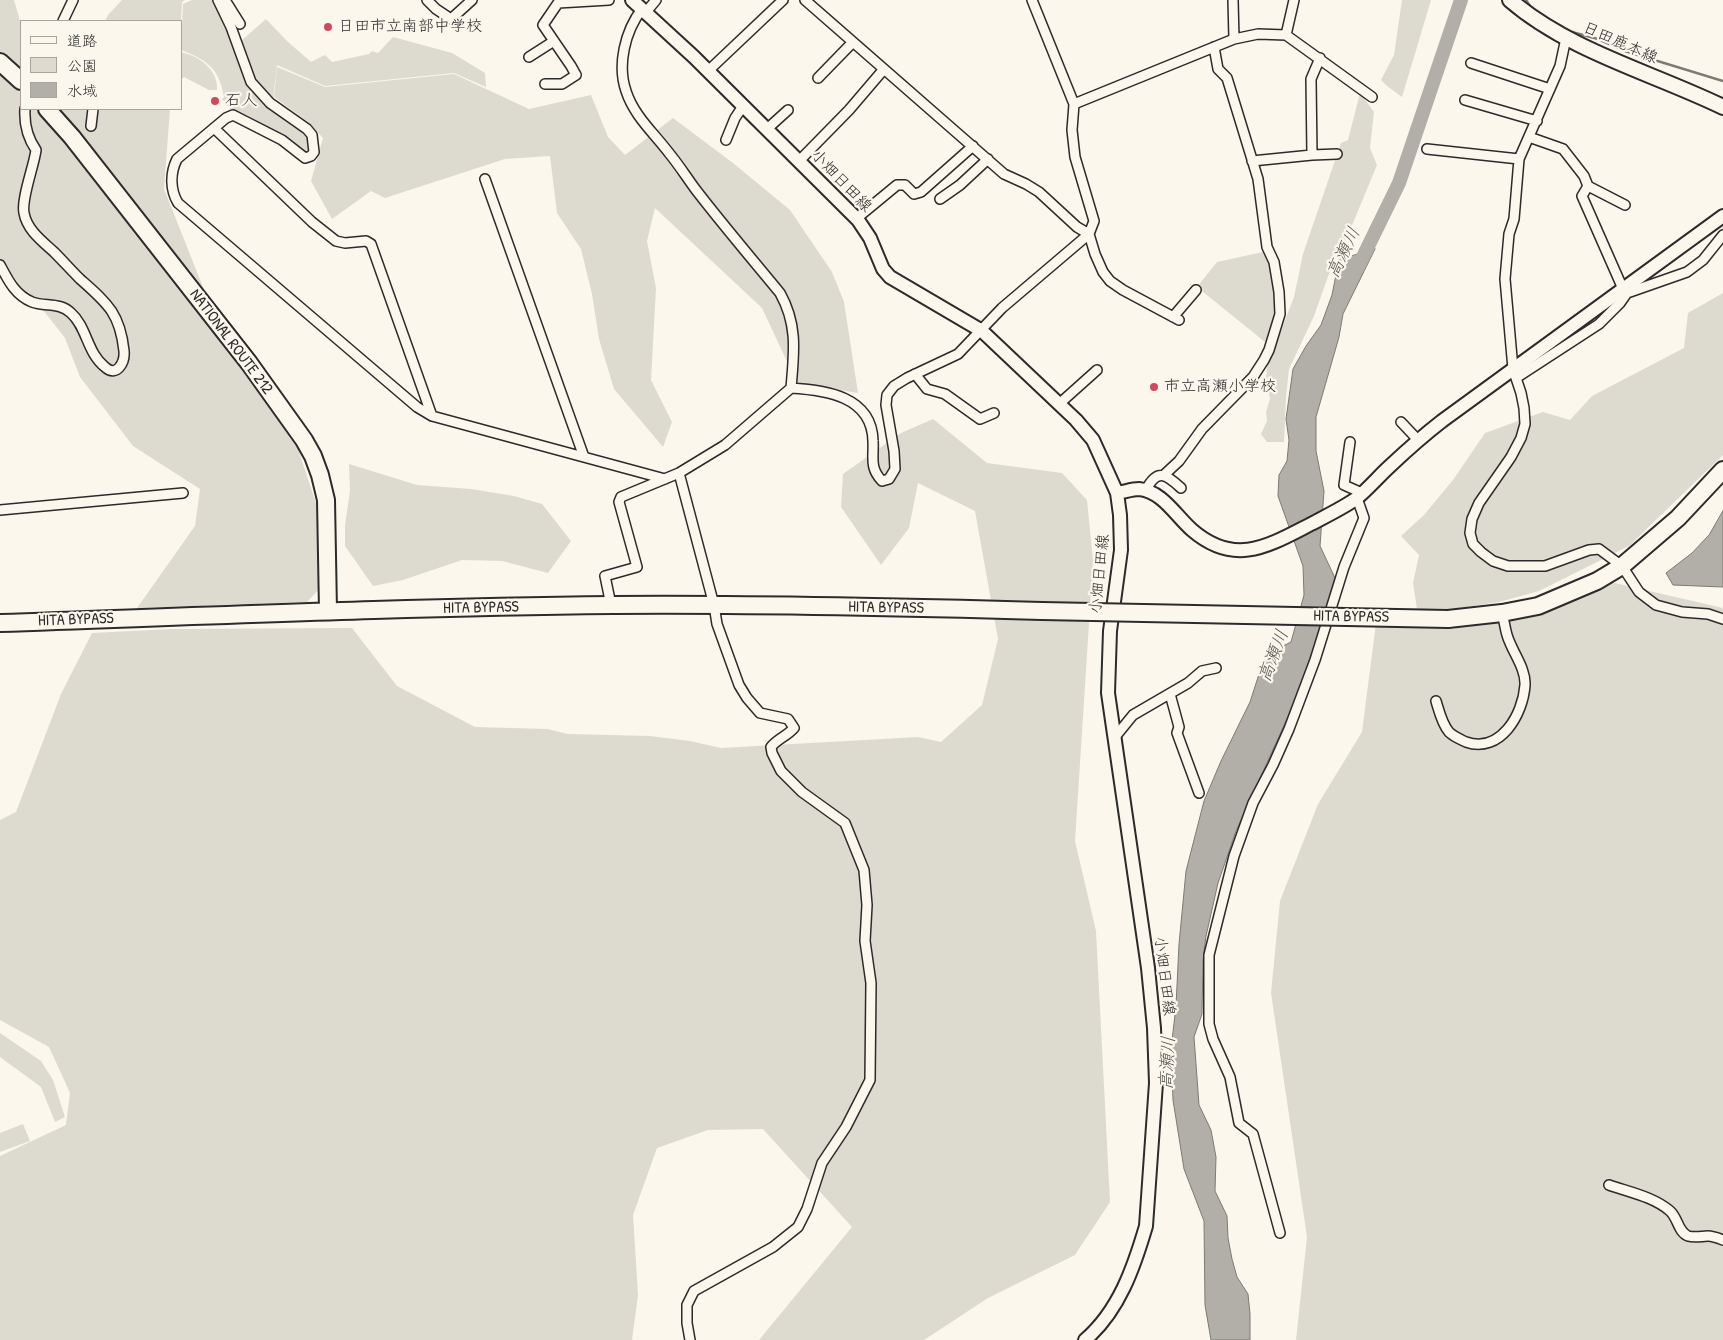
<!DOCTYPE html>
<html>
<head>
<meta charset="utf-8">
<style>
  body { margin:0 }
  #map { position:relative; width:1723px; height:1340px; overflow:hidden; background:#fbf7ec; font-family:"Patrick Hand","Klee One",sans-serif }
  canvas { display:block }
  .legend { position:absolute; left:20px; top:20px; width:162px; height:90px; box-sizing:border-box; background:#fbf7ec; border:1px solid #a8a59f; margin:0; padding:6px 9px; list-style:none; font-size:15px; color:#2b2b2b }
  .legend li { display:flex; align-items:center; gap:10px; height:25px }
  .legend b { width:25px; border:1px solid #a8a59f }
</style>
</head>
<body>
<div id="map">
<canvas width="1723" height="1340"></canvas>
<ul class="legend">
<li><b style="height:6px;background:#fbf7ec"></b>道路</li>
<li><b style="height:14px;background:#dddad0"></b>公園</li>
<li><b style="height:14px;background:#b1afa7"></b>水域</li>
</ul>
</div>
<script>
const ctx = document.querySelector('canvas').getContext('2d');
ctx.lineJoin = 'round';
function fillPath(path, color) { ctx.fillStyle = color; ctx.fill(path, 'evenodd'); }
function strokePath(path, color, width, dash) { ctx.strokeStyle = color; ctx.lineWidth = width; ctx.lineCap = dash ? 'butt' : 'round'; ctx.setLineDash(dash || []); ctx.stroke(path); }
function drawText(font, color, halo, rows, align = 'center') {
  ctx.font = font + ' "Patrick Hand","Klee One",sans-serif'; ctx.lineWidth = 4.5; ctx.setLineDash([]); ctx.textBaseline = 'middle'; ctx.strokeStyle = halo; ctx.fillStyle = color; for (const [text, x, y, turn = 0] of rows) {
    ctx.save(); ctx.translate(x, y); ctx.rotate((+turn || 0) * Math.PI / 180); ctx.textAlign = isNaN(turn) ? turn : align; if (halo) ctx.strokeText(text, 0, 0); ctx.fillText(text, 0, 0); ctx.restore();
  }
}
fillPath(new Path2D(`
  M0 0H14L21 24V109H170L164 189 226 345 298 449 317 506 321 587 307 602 137 608 195 526 200 489 133 446 80 377 65 338 33 297 13 283 0 259Z
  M122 0H185L182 2 181 21H105L108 15Z
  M192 0H216L248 83 302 128 312 146 309 151H305L283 135 243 113 230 109 222 99 224 97C219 68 207 60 181 50L183 4Z
  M1402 0H1431L1402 97 1387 86 1381 80 1394 55Z
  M266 19 287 41 311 62 325 55 332 62 369 54 372 51 378 53 393 37 452 53 485 73 486 87 454 73 325 86 277 65 273 100 253 80 241 41Z
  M181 52C187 54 195 56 200 60 211 67 218 78 217 90H209L184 77 181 79Z
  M277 67 325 87 454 74 529 109 591 95 608 137 625 155 673 118 733 163 790 210 832 272 844 302 858 393 797 383 762 308 655 208 647 241 656 288 651 380 672 422 663 447 614 389 599 339 592 294 581 249 557 213 550 156 505 159 385 198 371 191 332 219 311 181 323 138 308 122 274 97Z
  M1360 93 1374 112 1370 148 1377 165 1353 223 1331 268 1314 316 1289 369 1286 397 1284 442H1267L1261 434 1267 421 1266 412 1270 399 1266 376 1268 363 1294 297 1303 254 1341 143 1348 140Z
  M1263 252 1266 254 1275 292 1276 313 1265 342 1197 287 1217 262Z
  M1723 293V455L1719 459 1629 546 1539 591 1499 602 1453 609H1417L1413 583 1419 555 1401 536 1424 515 1453 480 1485 433 1543 412 1570 420 1592 396 1684 348 1688 313Z
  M933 419 987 463 1062 473 1087 500 1093 561 1075 841 1096 931 1110 1202 1075 1255 988 1298 924 1340H759L852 1227 763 1129 708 1130 657 1148 633 1215 638 1295 632 1340H0V1156L66 1125 70 1093 49 1047 0 1020V820L16 812 61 694 92 633 172 629 352 628 397 686 475 727 547 729 568 734 650 736 690 741 721 748 918 737 941 742 982 705 998 639 975 511 918 483 909 528 881 565 841 507 843 474 901 433Z
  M349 464 417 485 471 489 514 496 542 504 571 541 548 573 502 561 462 560 403 580 373 586 345 546V525L350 491Z
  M1606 581 1723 608V1340H1296L1307 1237 1271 993 1280 901 1318 804 1362 732 1376 623H1480Z
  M0 1033 41 1061 53 1080 65 1117 55 1122 41 1087 0 1057Z
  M23 1124 30 1141 0 1152V1133Z`), '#dddad0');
const water = new Path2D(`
  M1375 249 1343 314 1339 337 1316 417V451L1324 491 1320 546 1335 578 1321 627 1296 699 1236 831 1218 883 1206 936 1203 960 1202 1014 1194 1037 1199 1105 1211 1130 1216 1157 1215 1191 1227 1216 1228 1238 1232 1259 1237 1277 1248 1294 1250 1314V1340H1211L1205 1305 1204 1221 1184 1169 1173 1100 1171 1049 1176 1006 1179 944 1186 871 1204 801 1221 761 1250 702 1260 671 1273 651 1291 642 1304 595 1303 566 1278 496 1279 475 1287 461 1289 440 1286 419 1293 369 1306 346 1321 325 1332 295 1339 260Z
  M1723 511V587L1673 585 1666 573 1692 553 1709 535Z`);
fillPath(water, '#b1afa7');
strokePath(water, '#7b7a75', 1);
strokePath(new Path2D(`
  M1526 0 1532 9
  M1551 21 1563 27
  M1572 32 1598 39 1625 51 1723 81`), '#7b7a75', 2.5);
strokePath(new Path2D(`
  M1357 269 1399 183 1461 0`), '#b1afa7', 14);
const street = new Path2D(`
  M218 0 231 27 251 82 270 103 307 129 312 135 314 152 311 156 305 158 282 140 233 115 226 118 177 159C170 173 170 190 178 203L417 407 432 416 665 479
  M225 0 240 24
  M427 0 436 9 451 19 472 0
  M805 0 1004 174 1026 184 1039 192 1077 227 1089 234 1095 254 1103 272 1110 281 1123 290 1179 320
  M1233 0 1234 39
  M646 12 656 0
  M63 21 73 0
  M1286 35 1294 0
  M1566 38 1560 66 1519 159 1514 219 1509 234 1505 279 1513 369 1521 393 1524 408 1525 424 1521 438 1511 457 1479 503 1472 519 1470 533 1473 544 1481 552 1493 561 1508 566H1545L1589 550 1599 549 1622 566 1639 592 1656 605 1682 612 1708 614 1723 619
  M529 57 554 41
  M1471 63 1550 89
  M708 71 783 0
  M818 78 853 42
  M545 84H562L576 75 571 66 543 25 558 3 609 0
  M1465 100 1537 121
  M1074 104 1234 39 1258 34 1286 35 1372 97
  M91 126 93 109
  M214 128 312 222 336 241 345 243 366 241 371 244 432 416
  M767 129 788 110
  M726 140 735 118 743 106
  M1427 149 1519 159
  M1312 155 1311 79 1320 58
  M799 161 849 110 884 69
  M1252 161 1312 155 1337 154
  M485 179 584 457
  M1588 186 1625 205
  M940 199 960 185 988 159
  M857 218 897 185H905L914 194 921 192 973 146
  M0 265C8 280 15 295 32 302 45 307 60 302 71 313 87 327 87 353 105 367 117 378 125 362 124 351 120 313 107 303 80 279 71 270 63 261 54 252 42 241 27 230 24 213 21 199 34 166 36 150 27 137 24 125 25 109
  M1627 293 1687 272 1703 260 1723 235
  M1173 317 1196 290
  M915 374 927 389 945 394 980 419 994 413
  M1516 378 1599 324 1620 303 1627 293 1623 289 1582 196 1588 186 1584 176 1563 149 1529 137
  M791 388C825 390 872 396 873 441 874 458 869 467 882 481L889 479 895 469 894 451 886 405 887 395 894 386 907 378 958 354 1002 308 1089 234 1094 221 1075 157 1072 130 1074 104 1032 0
  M1059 404 1097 370
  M1401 422 1418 440
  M1350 442 1344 485 1362 493
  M679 473 714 605 717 624 739 685 747 698 760 713 788 719 794 728C786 737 778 738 771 747L772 753 781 771 802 792 845 823 864 870 867 905 865 941 871 983 870 1080 846 1127 822 1163 807 1209 798 1227 773 1247 694 1291 687 1305V1323L690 1340
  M1164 475 1179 461 1202 429 1253 377 1264 360 1269 350 1280 314 1279 292 1274 262 1267 247 1258 179 1227 78 1218 69 1214 47
  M1146 490C1157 468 1166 474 1181 488
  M0 510 183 493
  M611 605 605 576 637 567 619 502 621 497 679 473 725 445 791 388C794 353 798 325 780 293 752 259 723 225 696 190 687 178 679 165 669 153 654 133 634 116 626 91 617 65 625 31 642 9
  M1170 694 1179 727 1177 733 1199 793
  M1436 701C1439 711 1442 724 1449 732 1454 737 1460 739 1466 742 1500 754 1523 715 1525 685 1526 668 1512 652 1507 635 1505 628 1504 620 1502 613
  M1115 737 1133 715 1188 683 1202 671 1216 668
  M1609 1185C1629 1192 1654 1197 1670 1211 1678 1218 1678 1232 1688 1236 1695 1238 1702 1236 1708 1236 1713 1236 1718 1238 1723 1240
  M1280 1233 1253 1134 1239 1123 1230 1077 1213 1039 1209 1024V955L1234 856 1253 803 1273 765 1289 729 1315 660 1344 567 1364 518 1357 498`);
const secondary = new Path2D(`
  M632 0 694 57 858 220 870 238 883 269 890 277 982 331 1076 420 1093 440 1117 493 1120 515 1121 550 1110 631 1108 693 1148 968 1154 1028 1156 1083 1146 1226C1134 1267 1119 1311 1085 1340
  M1117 493C1124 492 1132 489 1139 489 1162 491 1176 516 1192 530 1235 567 1268 546 1311 524 1326 516 1343 508 1357 498 1369 488 1379 476 1390 466 1407 450 1424 435 1442 421L1723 216`);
const primary = new Path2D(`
  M1510 0C1569 51 1653 73 1723 107`);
const highway = new Path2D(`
  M0 62 21 81
  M47 109 72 137 249 363 304 440 313 456 320 475 326 500 328 611
  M1448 619 1502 613 1538 606 1597 581 1622 566 1678 518 1723 470
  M0 623C204 616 408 607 613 605 756 604 899 607 1042 611`);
strokePath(street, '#2b2b2b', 12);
strokePath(secondary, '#2b2b2b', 16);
strokePath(primary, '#2b2b2b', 18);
strokePath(highway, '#2b2b2b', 20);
strokePath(street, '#fbf7ec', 9);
strokePath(secondary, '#fbf7ec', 12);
strokePath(primary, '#fbf7ec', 14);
strokePath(highway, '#fbf7ec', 16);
const highwayBridge = new Path2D(`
  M1042 611 1448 619`);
strokePath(highwayBridge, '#2b2b2b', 20, []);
strokePath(highwayBridge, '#fbf7ec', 16);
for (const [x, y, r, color] of [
  [328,27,5,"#d1495b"],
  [215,101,5,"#d1495b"],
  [1154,387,5,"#d1495b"]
]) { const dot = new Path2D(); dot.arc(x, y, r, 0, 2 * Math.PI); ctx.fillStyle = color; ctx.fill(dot); strokePath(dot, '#fbf7ec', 2); }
drawText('16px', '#2b2b2b', '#fbf7ec', [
  ["日田市立南部中学校",338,27],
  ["石人",225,101],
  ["市立高瀬小学校",1164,387]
], 'left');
drawText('16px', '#2b2b2b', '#fbf7ec', [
  ["日田鹿本線",1620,43,24],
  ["小畑日田線",841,181,46],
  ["NATIONAL ROUTE 212",231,342,53],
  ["小畑日田線",1100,574,-84],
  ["HITA BYPASS",481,608,-1],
  ["HITA BYPASS",886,608,1],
  ["HITA BYPASS",1351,617,1],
  ["HITA BYPASS",76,620,-2],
  ["小畑日田線",1164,976,83]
]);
drawText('italic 18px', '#5a5956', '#fbf7ec', [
  ["高瀬川",1344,253,-64],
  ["高瀬川",1274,656,-69],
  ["高瀬川",1168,1063,-87]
]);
</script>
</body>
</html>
